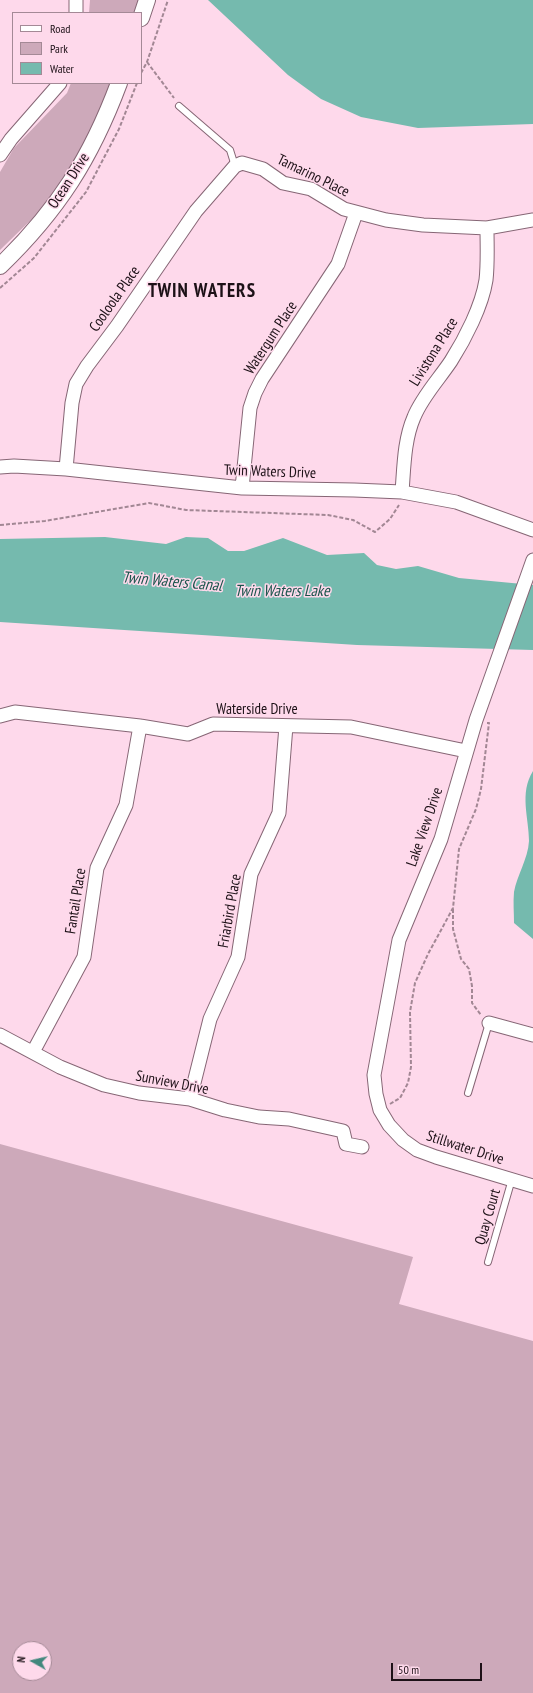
<!DOCTYPE html>
<html>
<head>
<meta charset="utf-8">
<style>
  body { margin:0 }
  #map { position:relative; width:533px; height:1693px; overflow:hidden; background:#fed9eb; font-family:"PT Sans Narrow",sans-serif }
  canvas { display:block }
  .legend { position:absolute; left:12px; top:12px; width:130px; height:72px; box-sizing:border-box; background:#fed9eb; border:1px solid #a48996; margin:0; padding:5px 7px; list-style:none; font-size:12px; color:#1d1117 }
  .legend li { display:flex; align-items:center; gap:8px; height:20px }
  .legend b { width:20px; border:1px solid #a48996 }
  .north { position:absolute; left:12px; top:1641px; width:40px; height:40px; box-sizing:border-box; background:#fed9eb; border:1px solid #a48996; border-radius:50%; rotate:278deg; font-size:11px; font-weight:700; line-height:16px; text-align:center; color:#1d1117 }
  .north::after { content:''; display:block; margin:auto; width:14px; height:18px; background:#42877d; clip-path:polygon(50% 0,100% 100%,50% 72%,0 100%) }
  .scale { position:absolute; left:391px; top:1663px; width:91px; height:18px; box-sizing:border-box; border:2px solid #1d1117; border-top:0; padding-left:5px; font-size:12px; line-height:14px; white-space:nowrap; color:#1d1117; -webkit-text-stroke:3px #fed9eb; paint-order:stroke }
</style>
</head>
<body>
<div id="map">
<canvas width="533" height="1693"></canvas>
<ul class="legend">
<li><b style="height:5px;background:#fff"></b>Road</li>
<li><b style="height:11px;background:#cda9ba"></b>Park</li>
<li><b style="height:11px;background:#75baae"></b>Water</li>
</ul>
<div class="north">N</div>
<div class="scale">50 m</div>
</div>
<script>
const ctx = document.querySelector('canvas').getContext('2d');
ctx.lineJoin = 'round';
function fillPath(path, color) { ctx.fillStyle = color; ctx.fill(path, 'evenodd'); }
function strokePath(path, color, width, dash) { ctx.strokeStyle = color; ctx.lineWidth = width; ctx.lineCap = dash ? 'butt' : 'round'; ctx.setLineDash(dash || []); ctx.stroke(path); }
function drawText(font, color, halo, rows, align = 'center') {
  ctx.font = font + ' "PT Sans Narrow",sans-serif'; ctx.lineWidth = 3; ctx.setLineDash([]); ctx.textBaseline = 'middle'; ctx.strokeStyle = halo; ctx.fillStyle = color; for (const [text, x, y, turn = 0] of rows) {
    ctx.save(); ctx.translate(x, y); ctx.rotate((+turn || 0) * Math.PI / 180); ctx.textAlign = isNaN(turn) ? turn : align; if (halo) ctx.strokeText(text, 0, 0); ctx.fillText(text, 0, 0); ctx.restore();
  }
}
fillPath(new Path2D(`
  M90 0H139L136 13H89Z
  M71 83H115L77 164 38 213 0 250V172L14 148 67 93Z
  M0 1144 413 1257 399 1304 533 1341V1693H0ZM20 1649H44V1673H20Z`), '#cda9ba');
fillPath(new Path2D(`
  M208 0H533V124L418 128 361 117 321 99 288 75Z
  M105 537 166 544 186 537 208 538 228 551H244L283 538 327 555 364 553 377 565 396 569 418 566 459 578 533 585V650L357 645 0 622V539Z
  M533 771V939L514 923C514 913 513 902 514 892 517 875 528 859 529 841 529 818 519 793 533 771Z`), '#75baae');
const service = new Path2D(`
  M179 106 230 150 235 166
  M468 1093 489 1023
  M488 1262 512 1179`);
const minor = new Path2D(`
  M76 13V0
  M0 155 11 139 60 83
  M0 467 14 466 66 469 242 488 354 490 402 492 456 502 533 530
  M66 469 72 403 76 384 87 366 117 326 196 211 235 166 242 163 263 169 283 183 311 189 344 209 386 220 423 225 487 228 533 220
  M242 488 250 408 255 393 262 379 338 264 356 213
  M402 492C404 467 404 440 414 417 422 397 439 379 451 361 465 339 482 306 486 280 488 263 487 245 487 228
  M533 560 476 720 441 839 399 940 374 1075 376 1094 380 1110 389 1125 403 1140 417 1150 436 1157 533 1186
  M0 716 15 712 140 726 188 734 213 724 351 727 466 751
  M489 1023 533 1035
  M0 1035 60 1067 104 1085 139 1093 190 1099 225 1110 259 1117 289 1119 343 1131 346 1144 362 1147
  M33 1052 84 957 97 868 126 805 140 726
  M190 1099 210 1019 238 957 251 874 279 813 286 726`);
const tertiary = new Path2D(`
  M141 18 147 0
  M0 266C58 210 91 158 119 83`);
strokePath(service, '#866675', 8);
strokePath(minor, '#866675', 15);
strokePath(tertiary, '#866675', 18);
strokePath(new Path2D(`
  M147 62 174 98
  M141 73 147 62 168 0
  M0 288 34 258 86 192 119 129 137 83
  M0 525 45 521 149 503 186 510 328 515 353 520 375 532 390 519 399 505
  M453 909V929L461 959 469 969 472 986V1003L481 1015
  M390 1104 400 1098 408 1083 411 1067 410 1012 415 983 428 954 453 908 459 849 476 809 481 789 489 723H487`), '#a28794', 2, [4, 2]);
strokePath(service, '#fff', 6);
strokePath(minor, '#fff', 13);
strokePath(tertiary, '#fff', 16);
drawText('15px', '#1d1117', '#fed9eb', [
  ["Tamarino Place",313,176,26],
  ["Ocean Drive",69,181,-57],
  ["Cooloola Place",115,299,-55],
  ["Watergum Place",271,338,-57],
  ["Livistona Place",434,352,-58],
  ["Twin Waters Drive",270,472,2],
  ["Waterside Drive",257,710],
  ["Lake View Drive",425,827,-71],
  ["Fantail Place",76,901,-81],
  ["Friarbird Place",230,911,-80],
  ["Sunview Drive",172,1083,11],
  ["Stillwater Drive",465,1148,18],
  ["Quay Court",488,1217,-74]
]);
drawText('italic 16px', '#1a544c', '#fed9eb', [
  ["Twin Waters Canal",172,582,5],
  ["Twin Waters Lake",282,591]
]);
ctx.letterSpacing = '1px';
drawText('bold 19px', '#1d1117', '#fed9eb', [
  ["TWIN WATERS",202,292]
]);
ctx.letterSpacing = '0px';
</script>
</body>
</html>
